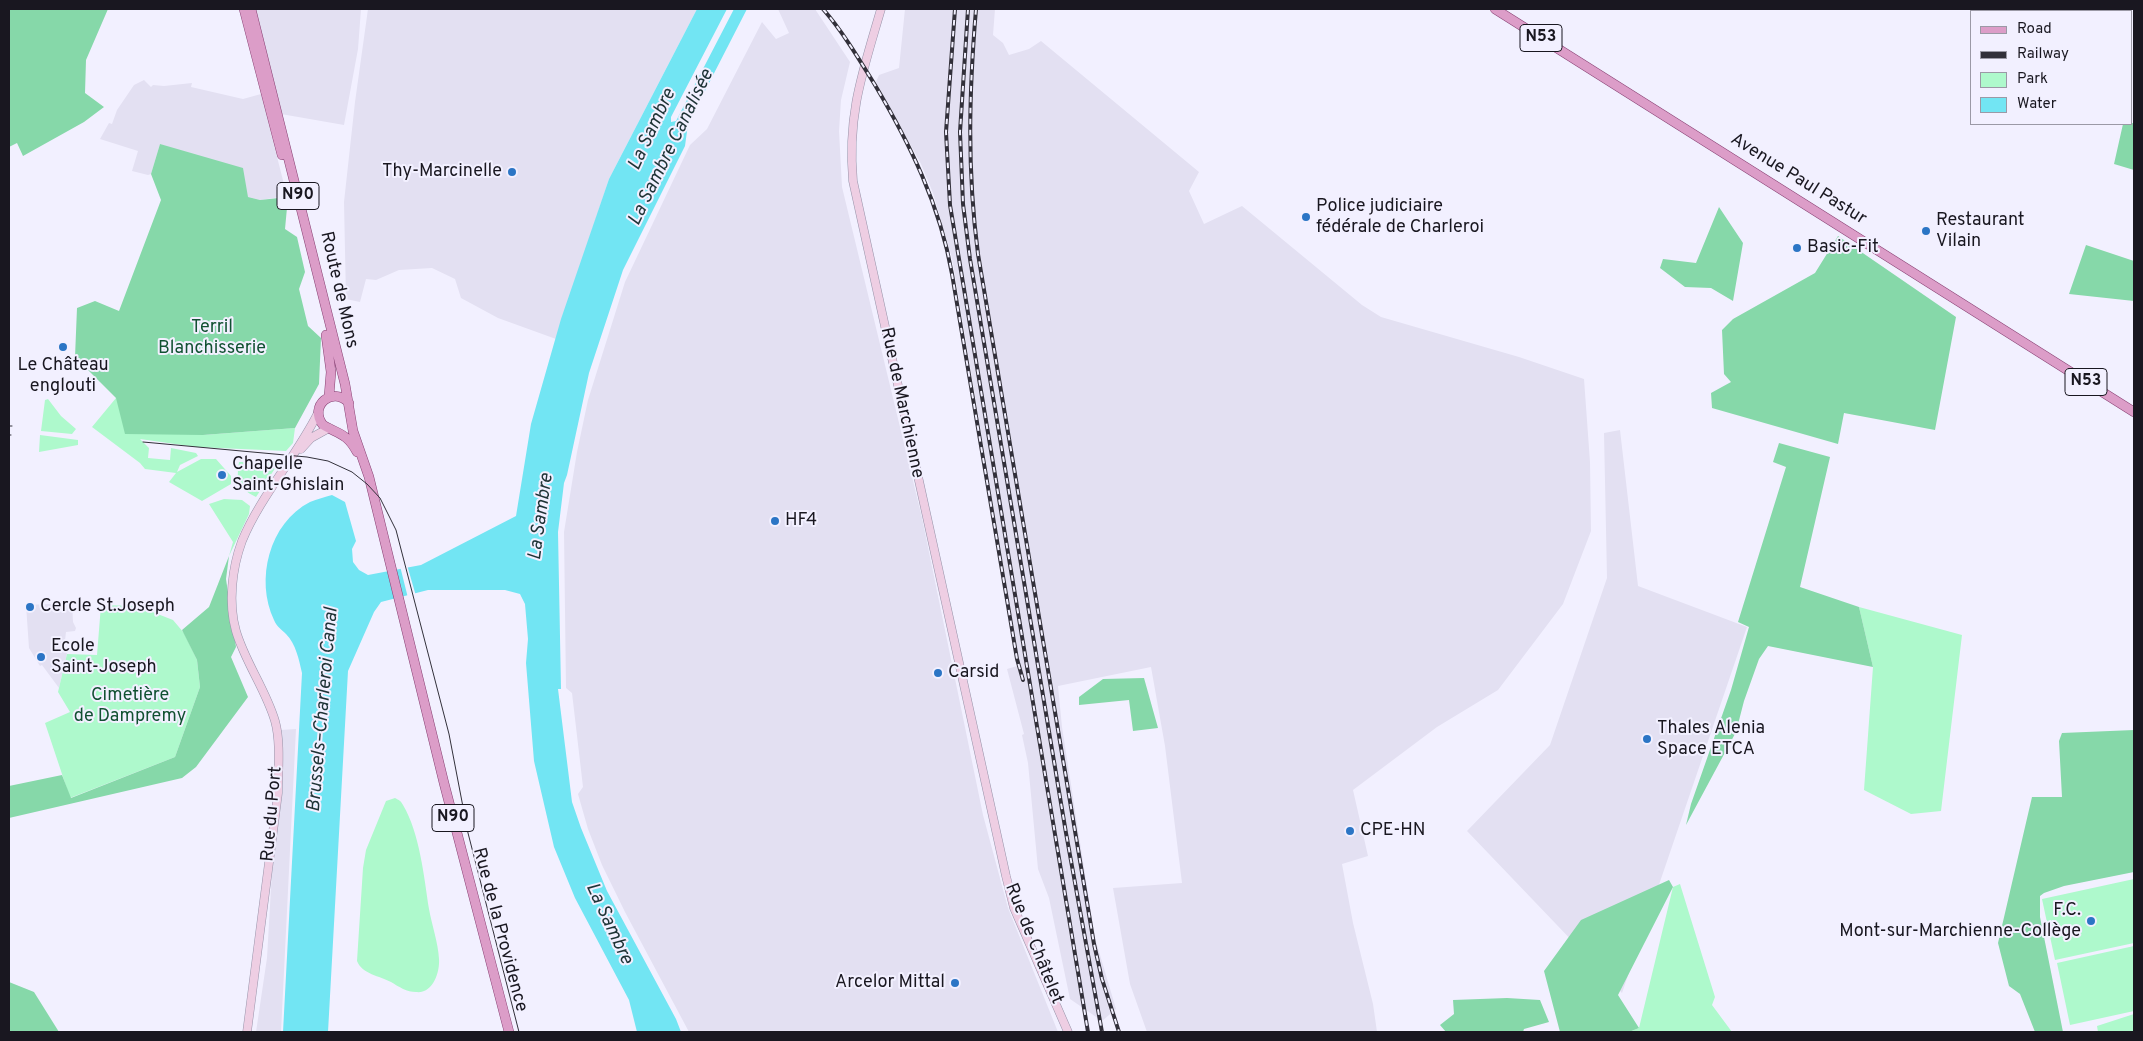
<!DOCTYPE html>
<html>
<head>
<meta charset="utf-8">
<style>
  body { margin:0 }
  #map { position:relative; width:2143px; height:1041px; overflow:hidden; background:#f2f0ff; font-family:Overpass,sans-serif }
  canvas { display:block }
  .frame { position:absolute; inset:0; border:10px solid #191720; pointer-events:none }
  .legend { position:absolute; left:1970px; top:10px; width:162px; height:115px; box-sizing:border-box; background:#f2f0ff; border:1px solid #9b99a6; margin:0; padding:6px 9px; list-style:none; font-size:15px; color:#191720 }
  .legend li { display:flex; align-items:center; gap:10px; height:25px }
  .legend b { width:25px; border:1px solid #9b99a6 }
</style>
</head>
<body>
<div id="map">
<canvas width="2143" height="1041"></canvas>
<div class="frame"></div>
<ul class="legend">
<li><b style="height:6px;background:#dc9dc8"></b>Road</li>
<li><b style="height:6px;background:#32303a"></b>Railway</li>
<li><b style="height:14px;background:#aef9cc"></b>Park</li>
<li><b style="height:14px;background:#72e5f3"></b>Water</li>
</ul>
</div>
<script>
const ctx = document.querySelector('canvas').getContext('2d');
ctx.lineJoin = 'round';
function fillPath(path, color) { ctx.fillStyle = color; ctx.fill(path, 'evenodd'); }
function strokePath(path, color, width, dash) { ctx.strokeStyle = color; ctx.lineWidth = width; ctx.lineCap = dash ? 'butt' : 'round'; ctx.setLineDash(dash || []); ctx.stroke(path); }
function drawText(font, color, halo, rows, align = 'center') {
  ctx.font = font + ' Overpass,sans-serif'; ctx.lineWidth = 4; ctx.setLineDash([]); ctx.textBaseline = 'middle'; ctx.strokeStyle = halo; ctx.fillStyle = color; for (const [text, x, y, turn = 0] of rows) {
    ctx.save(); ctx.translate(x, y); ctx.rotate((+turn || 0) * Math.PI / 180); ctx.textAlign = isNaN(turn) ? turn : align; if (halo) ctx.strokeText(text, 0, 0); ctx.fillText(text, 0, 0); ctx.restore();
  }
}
fillPath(new Path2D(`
  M254 9H361L358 49 344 125 281 114Z
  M368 9H697L609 179 556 339 498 318 461 298 455 279 432 268 399 270 376 280 366 279 360 302 346 299 344 202 355 102Z
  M778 9H815L850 62 841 100 839 131 842 187 922 518 983 815 1008 908 1058 1032H689L625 912 602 865 588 829 578 794 583 787 572 693 566 688 564 532 577 452 588 400 625 282 690 145 707 129 762 22 776 39 789 33Z
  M905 9H995L993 35 1003 43 1009 55 1029 49 1041 41 1199 172 1189 191 1204 224 1242 206 1362 305 1381 317 1519 357 1584 379 1590 462 1591 531 1563 604 1498 690 1437 727 1353 790 1368 856 1342 864 1353 923 1373 1004 1377 1032H1147L1130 984 1113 888 1182 883 1165 746 1151 667 1058 686 1062 727 1095 938 1116 1009 1102 1021 1070 999 1049 898 1038 869 1028 763 1022 735 1024 734 1007 669 1017 666 1023 683 952 258 933 193 921 164 876 82 879 75 899 68Z
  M144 80 151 87 153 85 164 86 192 83 191 87 243 99 261 94 287 196 260 200 248 197 160 144 151 174 148 175 132 171 138 151 100 139 109 123 112 124 117 110 134 85Z
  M1620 430 1638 586 1747 627 1622 993 1467 831 1550 745 1607 578 1604 433Z
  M72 603 73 622 76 628 75 631 66 632 64 649 67 654 59 688 42 665 40 666 29 648 26 605Z
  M296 729 281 1032H256L267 958 280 730Z`), '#e3e0f2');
fillPath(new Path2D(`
  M116 398 203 435 295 428 293 443 286 451 196 447 140 439 149 448 148 458 170 460 171 448 196 453 198 456 180 465 177 472 201 459H216L231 476V484L202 501 169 482 176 473 145 469 140 463 92 427Z
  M48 399 61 416 76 429 72 434 41 431 45 400Z
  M40 435 78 440V445L39 452Z
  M280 461 256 497C238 488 236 481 239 462Z
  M224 499 242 500 250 506 249 514 229 556 233 542 209 504Z
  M101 605 137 606 173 620 184 633 197 660 200 687 175 757 70 798 45 723 70 712 58 692 67 654 97 655Z
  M1859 607 1962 635 1941 811 1911 814 1864 790 1873 667Z
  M395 798C399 800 401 801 403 805 420 834 424 877 429 909 432 926 438 942 439 959 440 972 433 994 416 992 407 992 399 987 391 982 380 976 362 974 357 961L363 868 366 850 386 801Z
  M2134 879V943L2055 960 2042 899Z
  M1680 884 1715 997 1712 1005 1732 1032H1629L1639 1028 1673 887Z
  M2134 946V1011L2070 1025 2057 963Z
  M2134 1014V1031L2098 1032 2097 1026Z`), '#aef9cc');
fillPath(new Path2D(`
  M9 9H108L86 60 85 93 104 107 84 122 23 156 17 143 9 147Z
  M2134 123V170L2114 164 2123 124Z
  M160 144 243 168 248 197 260 200 288 197 285 229 297 237 305 272 299 289 308 326 321 338 319 384 295 428 203 435 125 434 116 398 75 357 77 308 95 301 119 311 161 200 151 174Z
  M1719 207 1743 243 1733 301 1711 288 1685 287 1660 268 1663 259 1696 263Z
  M1838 236 1956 317 1935 430 1844 413 1838 444 1712 408 1711 393 1731 382 1724 374 1722 330 1733 319 1815 273Z
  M2086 245 2134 261V301L2069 294Z
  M1779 443 1830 457 1800 587 1859 607 1873 667 1768 646 1759 659 1744 701 1736 732 1686 825 1691 804 1731 690 1749 627 1738 622 1786 467 1773 462Z
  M229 556 226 579 236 647 231 657 248 697 196 767 182 778 9 818V786L62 775 71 798 175 757 200 687 197 660 182 630 209 607Z
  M1144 678 1158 728 1133 731 1129 700 1079 705V697L1103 679Z
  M2134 730V872L2064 886 2044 893 2040 896V917L2063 1032H2035L2020 994 2009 986 1998 943 2032 797H2062L2059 741 2062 733Z
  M1669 880 1673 887 1618 995 1639 1028 1629 1032H1560L1544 971 1581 920Z
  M9 982 34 992 59 1032H9Z
  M1507 998 1540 1000 1549 1022 1524 1029 1523 1032H1446L1440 1025 1454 1014 1453 1000Z`), '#86d8a9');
fillPath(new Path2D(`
  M697 9H727L671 117V122L676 121 734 9H747L688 124 685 146 623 270 589 373 567 475 564 483 558 532 561 689H558L572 802 581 828 607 891 676 1019 681 1032H637L629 1000 575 898 554 847 534 761 526 663 528 639 525 604 520 594 505 590H428L381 602 374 612 348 671 328 1032H283L302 673C299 660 296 644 286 634 281 629 277 627 274 620 255 580 269 523 310 502 317 499 325 497 332 495L345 502 356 541 352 549 353 562 359 570 368 575 421 565 516 516 531 424 561 319 609 179Z`), '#72e5f3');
fillPath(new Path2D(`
  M407 565 416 596 408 598 400 566Z`), '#f2f0ff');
const secondary = new Path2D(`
  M881 9C863 71 847 114 853 181L1006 876 1014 908 1068 1032
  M301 449 311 438 329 428
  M247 1032 278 793C278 772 281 742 275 721 266 690 245 662 236 631 228 603 232 568 242 541 260 497 296 457 318 413`);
const primary = new Path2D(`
  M244 9 282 155
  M251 9 345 384 353 431 369 477 444 783 509 1032
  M1495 9 2134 412
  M326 335 331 372 329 396
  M349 403C333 385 308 406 323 425 338 434 347 433 357 452`);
strokePath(secondary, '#9794aa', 9);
strokePath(primary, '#894375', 10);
strokePath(secondary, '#eecee3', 8);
strokePath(primary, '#dc9dc8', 9);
strokePath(new Path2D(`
  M9 426H12
  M9 435H11
  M143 442 307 457 328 461 352 472 367 484 380 498 396 530 449 734 468 833 519 1032`), '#32303a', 1);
const rail = new Path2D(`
  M823 9C843 32 859 59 875 85 910 144 940 205 952 274L1017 659 1023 680
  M955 9 946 132 950 205 1088 1032
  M968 9 960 132 963 204 970 259 1066 833 1102 1032
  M976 9C969 93 967 169 978 254L1094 944 1102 979 1119 1032`);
strokePath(rail, '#32303a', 4);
strokePath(rail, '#f2f0ff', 2, [5.5]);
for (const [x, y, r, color] of [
  [512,172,5,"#2b75c5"],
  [1306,217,5,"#2b75c5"],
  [1926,231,5,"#2b75c5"],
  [1797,248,5,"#2b75c5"],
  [63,347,5,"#2b75c5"],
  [222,475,5,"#2b75c5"],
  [775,521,5,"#2b75c5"],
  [30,607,5,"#2b75c5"],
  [41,657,5,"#2b75c5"],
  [938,673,5,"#2b75c5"],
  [1647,739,5,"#2b75c5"],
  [1350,831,5,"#2b75c5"],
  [2091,921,5,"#2b75c5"],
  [955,983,5,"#2b75c5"]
]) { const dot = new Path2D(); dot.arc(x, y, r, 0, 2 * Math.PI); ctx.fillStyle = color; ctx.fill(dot); strokePath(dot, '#f2f0ff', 2); }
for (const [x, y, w] of [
  [1541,38,42],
  [298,196,42],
  [2086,382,42],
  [453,818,42]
]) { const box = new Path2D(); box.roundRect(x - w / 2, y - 13.5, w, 27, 4); ctx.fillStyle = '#f2f0ff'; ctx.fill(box); strokePath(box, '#191720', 1); }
drawText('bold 16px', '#191720', null, [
  ["N53",1541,38],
  ["N90",298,196],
  ["N53",2086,382],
  ["N90",453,818]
]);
drawText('18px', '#191720', '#f2f0ff', [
  ["Thy-Marcinelle",502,172,"right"],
  ["Police judiciaire",1316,207],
  ["fédérale de Charleroi",1316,228],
  ["Restaurant",1936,221],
  ["Vilain",1936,242],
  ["Basic-Fit",1807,248],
  ["Le Château",63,366,"center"],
  ["englouti",63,387,"center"],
  ["Chapelle",232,465],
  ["Saint-Ghislain",232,486],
  ["HF4",785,521],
  ["Cercle St.Joseph",40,607],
  ["Ecole",51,647],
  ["Saint-Joseph",51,668],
  ["Carsid",948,673],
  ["Thales Alenia",1657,729],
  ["Space ETCA",1657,750],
  ["CPE-HN",1360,831],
  ["F.C.",2081,911,"right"],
  ["Mont-sur-Marchienne-Collège",2081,932,"right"],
  ["Arcelor Mittal",945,983,"right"]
], 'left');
drawText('18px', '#191720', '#f2f0ff', [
  ["Avenue Paul Pastur",1798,180,32],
  ["Route de Mons",338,290,77],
  ["Rue de Marchienne",901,403,78],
  ["Rue du Port",273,814,-85],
  ["Rue de la Providence",499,930,75],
  ["Rue de Châtelet",1033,944,68]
]);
drawText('18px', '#115132', '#f2f0ff', [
  ["Terril",212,328],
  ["Blanchisserie",212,349],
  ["Cimetière",130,696],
  ["de Dampremy",130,717]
]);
drawText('italic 19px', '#1e3336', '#f2f0ff', [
  ["La Sambre",653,130,-65],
  ["La Sambre Canalisée",672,148,-64],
  ["La Sambre",542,517,-82],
  ["Brussels–Charleroi Canal",324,710,-85],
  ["La Sambre",608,924,65]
]);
</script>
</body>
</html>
